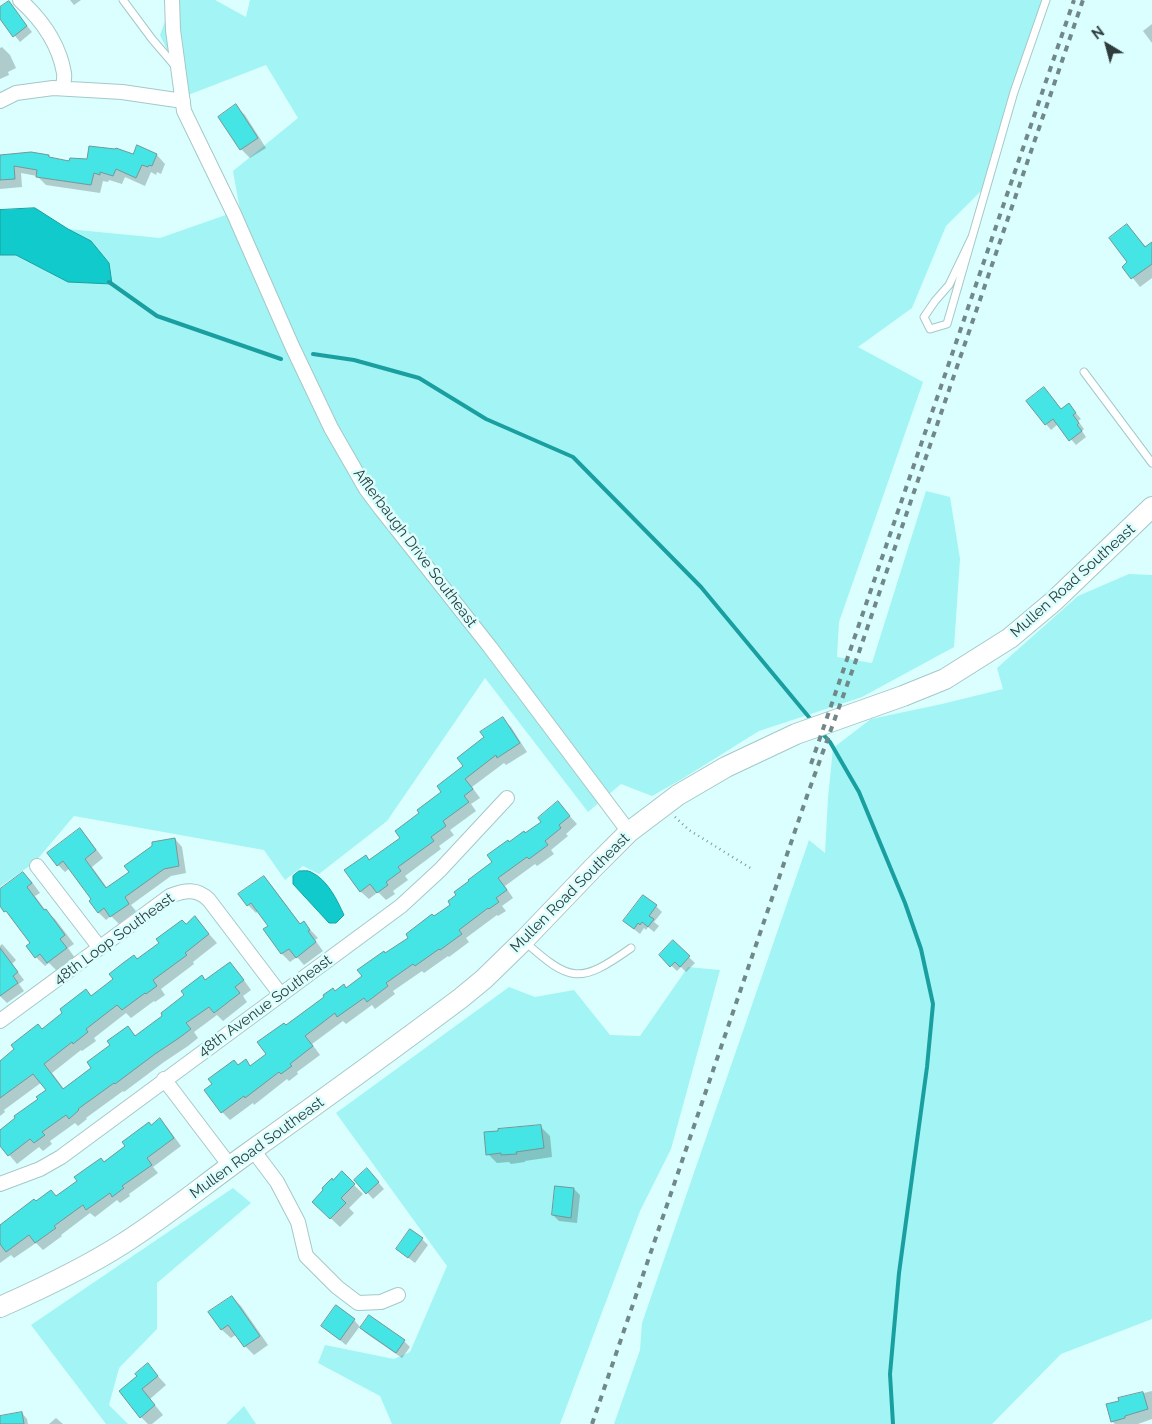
<!DOCTYPE html>
<html>
<head>
<meta charset="utf-8">
<style>
  body { margin:0 }
  #map { position:relative; width:1152px; height:1424px; overflow:hidden; background:#dafffe; font-family:Raleway,sans-serif }
  canvas { display:block }
  .north { position:absolute; left:1082px; top:20px; width:50px; height:50px; -webkit-text-stroke:4px #dafffe; paint-order:stroke; rotate:323deg; font-size:14px; font-weight:700; line-height:20px; text-align:center; color:#2e3c3c }
  .north::after { content:''; display:block; margin:auto; width:18px; height:22px; background:#2e3c3c; clip-path:polygon(50% 0,100% 100%,50% 72%,0 100%) }
</style>
</head>
<body>
<div id="map">
<canvas width="1152" height="1424"></canvas>
<div class="north">N</div>
</div>
<script>
const ctx = document.querySelector('canvas').getContext('2d');
ctx.lineJoin = 'round';
function fillPath(path, color) { ctx.fillStyle = color; ctx.fill(path, 'evenodd'); }
function strokePath(path, color, width, dash) { ctx.strokeStyle = color; ctx.lineWidth = width; ctx.lineCap = dash ? 'butt' : 'round'; ctx.setLineDash(dash || []); ctx.stroke(path); }
function drawText(font, color, halo, rows, align = 'center') {
  ctx.font = font + ' Raleway,sans-serif'; ctx.lineWidth = 5; ctx.setLineDash([]); ctx.textBaseline = 'middle'; ctx.strokeStyle = halo; ctx.fillStyle = color; for (const [text, x, y, turn = 0] of rows) {
    ctx.save(); ctx.translate(x, y); ctx.rotate((+turn || 0) * Math.PI / 180); ctx.textAlign = isNaN(turn) ? turn : align; if (halo) ctx.strokeText(text, 0, 0); ctx.fillText(text, 0, 0); ctx.restore();
  }
}
fillPath(new Path2D(`
  M173 0H215L246 17 250 0H1047L987 185 946 226 912 308 858 347 923 382 839 622 837 657 872 663 926 491 950 497 960 559 954 647 862 697 759 731 682 779 652 796 621 784 588 812 485 678 387 821 319 874 303 866 285 880 264 850 74 816 35 862 0 887V255H16L68 282 111 284 109 263 91 241 68 229 160 238 240 210 233 171 298 118 266 65 188 95 160 35Z
  M1129 574 1152 575V1319L1061 1354 992 1424H614L640 1350 642 1323 809 840 825 853 828 798 833 748 871 719 942 704 1003 689 997 668 1078 596Z
  M688 967 720 970 671 1149 640 1211 560 1424H392L380 1396 318 1363 325 1345 394 1359 410 1352 447 1266 336 1113 509 987 535 997 574 990 610 1035 640 1036Z
  M233 1188 251 1203 157 1283V1329L119 1368 109 1405 128 1424H106L31 1325Z
  M244 1406 256 1424H226Z`), '#a3f4f4');
const water = new Path2D(`
  M35 208 68 229 91 241 109 263 112 284 68 282 16 255H0V210Z
  M299 871C303 871 308 870 311 872 328 880 337 900 344 915L336 923H329L293 884V876Z`);
fillPath(water, '#11cacb');
strokePath(water, '#1a9fa0', 1);
fillPath(new Path2D(`
  M70 0H81L74 5Z
  M8 2 32 32 20 42 0 17V9Z
  M1152 24V43L1143 31Z
  M2 47 10 55 16 68 8 72 9 75 0 79V48Z
  M236 106 245 115 266 148 250 158 241 149 219 117Z
  M138 147 157 155 165 164 161 174 157 172 156 175 151 172 145 186 125 177 122 184 109 180 108 182 103 181 100 193 46 185 37 176 21 173 22 187 0 189V156L49 157 51 159 70 162 134 155Z
  M1127 225 1147 248H1152V278L1140 287 1124 267 1129 263Z
  M1069 405 1081 419 1078 421 1084 429 1082 431 1086 437 1076 445 1058 424 1051 430 1046 424Z
  M502 719 511 727 527 752 506 765 504 763 472 787 480 798 471 804 476 811 450 830 454 835 439 846 441 849 405 876 408 880 393 891 395 894 386 900 378 892 369 899 360 891 366 856 370 861 401 838 421 813 443 792 465 766 486 738Z
  M558 803 577 824 566 834 568 836 551 850 554 854 537 866 535 864 505 886 513 898 502 906 506 911 498 916 497 915 466 938 469 942 449 957 448 956 424 973 422 971 393 991 395 994 375 1009 372 1005 346 1024 343 1021 312 1044 320 1055 297 1072 298 1074 289 1081 287 1079 254 1105 253 1103 230 1120 222 1112 206 1090 245 1061 251 1067 268 1055 286 1027 335 992 346 989 364 976 385 955 452 905 494 863 509 843 526 834 543 822Z
  M80 830 87 837 103 858 92 867 108 889 175 839 182 847 186 873 171 876 131 905 136 911 119 924 111 916 106 920 98 912 93 899 70 868 65 872 58 865Z
  M23 874 32 882 40 893 35 896 46 911 55 919 74 944 68 948 75 958 57 971 49 963 45 966 36 957 31 944 0 903V890Z
  M264 878 272 886 301 925 304 923 318 938 315 940 323 951 304 965 297 957 290 962 282 954 265 930 270 926 258 911 256 913 248 905Z
  M656 906 662 912 654 922 659 926 654 932 648 927 646 930 644 928 640 934 630 926Z
  M195 918 217 943 193 962 194 964 161 989 165 995 155 1002 154 1001 131 1018 126 1013 94 1038 96 1041 82 1051 81 1050 52 1073 64 1089 93 1068 128 1028 136 1036 164 1016 206 981 230 964 238 972 251 990 243 996 247 1002 223 1021 217 1015 194 1032 198 1038 188 1046 164 1062 124 1092 123 1091 86 1118 87 1119 78 1126 75 1123 50 1141 52 1144 43 1151 39 1147 17 1164 0 1144V1132L40 1099 47 1090 42 1082 4 1110 5 1112 0 1116V1062L64 1013 86 991 92 997 138 960Z
  M673 942 695 963 686 972 681 967 677 971 660 955Z
  M2 944 16 960 12 964 24 980 19 984 24 991 7 1003 0 996V946Z
  M160 1120 167 1127 181 1146 153 1167 158 1173 129 1194 130 1196 120 1203 117 1200 95 1217 90 1213 61 1235 62 1236 43 1250 36 1243 14 1258 11 1255 0 1263V1224L1 1225 36 1203 56 1197Z
  M541 1127 550 1136 552 1157 525 1161V1162L511 1164 509 1162 497 1163 488 1154Z
  M342 1173 363 1194 349 1208 354 1213 340 1227 313 1202Z
  M373 1176 384 1189 373 1199 356 1180Z
  M556 1187 574 1189 580 1195 577 1223 559 1221 553 1215Z
  M422 1239 428 1245 415 1263 397 1249Z
  M232 1297 241 1306 268 1345 254 1355 245 1346 237 1334 231 1338 222 1330Z
  M354 1320 361 1328 360 1326 346 1345 322 1326Z
  M361 1328 404 1341 410 1347 402 1358 367 1334Z
  M148 1365 166 1385 150 1399 163 1415 152 1424H148L141 1417 139 1376Z
  M1152 1391V1419L1138 1424H1115L1112 1421 1120 1402V1399Z
  M22 1413 27 1419 28 1424H0V1417Z
  M56 1418 63 1424H49Z`), '#0003');
strokePath(new Path2D(`
  M109 282 157 316 281 359
  M313 354 354 360 419 378 486 419 573 457 701 587 813 722
  M820 731 830 742 859 792 905 903 921 949 933 1004 927 1067 899 1273 890 1374 893 1424`), '#1a9fa0', 4);
const building = new Path2D(`
  M9 1 27 26 13 37 0 19V7Z
  M236 104 258 138 240 150 218 117Z
  M137 145 157 154 152 166 149 165 148 167 142 165 136 178 116 169 113 176 100 172V175L94 173 91 185 36 177 37 170 14 166 15 179 0 180V155L31 152 49 155V157L69 161 70 158 87 159 89 146 115 149 116 148 133 154Z
  M1127 224 1145 247 1152 242V264L1131 279 1122 267 1127 262 1109 238Z
  M1044 387 1061 409 1069 403 1076 413 1073 415 1079 423 1077 425 1082 431 1069 441 1053 419 1045 425 1026 401Z
  M503 717 520 743 497 758 496 755 465 779 473 789 464 796 469 802 443 821 446 826 431 837 434 841 398 867 401 871 386 882 388 885 377 893 370 884 360 892 344 870 366 855 369 860 400 838 395 831 419 813 417 810 441 792 437 786 463 766 457 758 484 737 480 732Z
  M558 801 570 816 559 825 561 828 545 841 548 845 529 859 527 857 498 878 507 890 496 898 499 902 489 909 488 908 459 930 462 934 440 950 439 949 415 966 413 964 386 983 388 986 367 1002 364 998 337 1017 335 1013 305 1036 313 1046 290 1064 292 1066 281 1074 279 1072 245 1098 244 1096 221 1113 204 1090 212 1084 208 1079 234 1060 238 1065 246 1059 250 1066 266 1054 257 1042 284 1023 286 1025 324 997 323 995 333 988 335 991 344 984 346 988 362 976 357 970 384 951 385 953 408 938 406 934 432 914 434 916 450 905 448 901 456 895 454 892 469 881 468 880 492 862 487 855 508 840 509 842 524 831 525 833 541 822 538 818Z
  M80 828 96 850 85 859 106 888 129 872 124 866 152 846V842L175 838 179 866 164 869 125 897 129 904 110 917 104 908 98 913 89 901 91 899 63 861 57 866 47 853Z
  M23 872 32 883 27 887 44 910 46 909 65 935 60 939 67 948 47 963 40 954 35 958 26 946 30 943 6 911 4 912 0 906V889Z
  M264 876 300 924 304 921 310 930 308 931 316 942 296 958 289 949 281 954 263 929 268 926 251 903 247 906 238 894Z
  M643 895 657 905 649 916 654 919 648 927 642 922 640 925 638 923 634 929 623 921Z
  M195 916 209 934 185 953 187 955 153 980 157 986 146 994 145 993 122 1010 117 1005 86 1029 88 1032 73 1044 72 1042 44 1064 63 1089 91 1068 87 1062 110 1045 107 1041 128 1026 135 1036 162 1016 161 1013 184 995 181 991 202 975 205 980 230 962 244 980 235 987 240 993 214 1013 209 1007 186 1023 191 1029 179 1038 155 1054 115 1084 114 1083 78 1109 79 1110 69 1119 66 1115 42 1132 45 1135 34 1143 30 1139 8 1156 0 1146V1130L15 1118 14 1116 38 1099 36 1097 46 1090 33 1074 0 1098V1061L14 1049 11 1045 38 1024 42 1029 62 1013 60 1009 86 989 91 996 113 979 109 974 123 963 134 955 137 959 159 943 156 939 182 920 186 924Z
  M673 940 690 956 680 967 675 962 670 967 659 955Z
  M0 948 18 972 13 976 18 983 0 996Z
  M160 1118 174 1138 147 1158 152 1165 122 1186 124 1188 112 1197 110 1193 86 1210 83 1205 54 1226 56 1228 35 1243 29 1235 6 1252 0 1244V1225L34 1199 36 1201 51 1190 56 1196 77 1181 74 1177 101 1158 104 1162 125 1146 122 1142 149 1122 151 1125Z
  M541 1125 544 1148 516 1152 517 1154 501 1155V1153L486 1155 484 1132 498 1131V1129Z
  M367 1168 379 1182 366 1194 354 1180Z
  M342 1171 355 1184 341 1198 346 1203 330 1219 312 1202 323 1190 322 1188 332 1178 333 1180Z
  M555 1186 574 1188 571 1218 552 1215Z
  M410 1229 423 1238 408 1258 396 1249Z
  M232 1296 260 1336 244 1347 228 1325 221 1330 208 1312Z
  M336 1305 355 1319 340 1340 321 1326Z
  M369 1315 405 1340 396 1353 360 1328Z
  M148 1363 158 1376 142 1389 155 1405 140 1418 119 1391 137 1376 135 1374Z
  M1143 1392 1148 1409 1125 1416V1418L1111 1422 1106 1404 1119 1401 1118 1398Z
  M22 1412 24 1424H0V1416Z`);
fillPath(building, '#45e4e5');
strokePath(building, '#759797', 1);
const lane = new Path2D(`
  M123 0 152 39 176 67
  M972 237 949 285 935 301 924 317 930 329 947 324 1014 92 1046 0
  M1084 372 1152 463
  M524 941C570 982 579 985 631 948`);
const street = new Path2D(`
  M20 0C41 19 59 44 64 73 65 78 63 83 63 88
  M172 0 173 30 184 111 234 214 292 346 331 428 366 489 381 509 490 647 629 832
  M0 101 16 93 53 88 122 92 183 101
  M37 866 100 948
  M0 1021 170 896C185 890 197 888 209 900L281 995
  M164 1079 230 1166
  M253 1150 277 1182 298 1222 306 1256 337 1287 358 1303 381 1302 398 1295
  M0 1184 40 1169 61 1157 401 906 440 870 507 798`);
const secondary = new Path2D(`
  M0 1307C43 1288 85 1268 124 1243 166 1216 204 1185 244 1156 317 1104 389 1052 461 998L484 979 524 940 592 869 629 832 678 795 726 767 796 734 903 696 945 679 1010 638 1054 601 1152 507`);
strokePath(lane, '#a5c8c8', 9);
strokePath(street, '#a5c8c8', 16);
strokePath(secondary, '#a5c8c8', 22);
strokePath(new Path2D(`
  M675 817 689 830 752 869`), '#809998', 2.5, [1, 4]);
strokePath(lane, '#fff', 7);
strokePath(street, '#fff', 14);
strokePath(secondary, '#fff', 20);
strokePath(new Path2D(`
  M811 764 1074 0
  M592 1424 807 796 859 652 1083 0`), '#718888', 4, [6, 6]);
drawText('15px', '#2e3c3c', '#dafffe', [
  ["Afflerbaugh Drive Southeast",415,548,53],
  ["Mullen Road Southeast",1073,581,-42],
  ["Mullen Road Southeast",570,893,-45],
  ["48th Loop Southeast",114,939,-36],
  ["48th Avenue Southeast",265,1006,-36],
  ["Mullen Road Southeast",257,1148,-36]
]);
</script>
</body>
</html>
